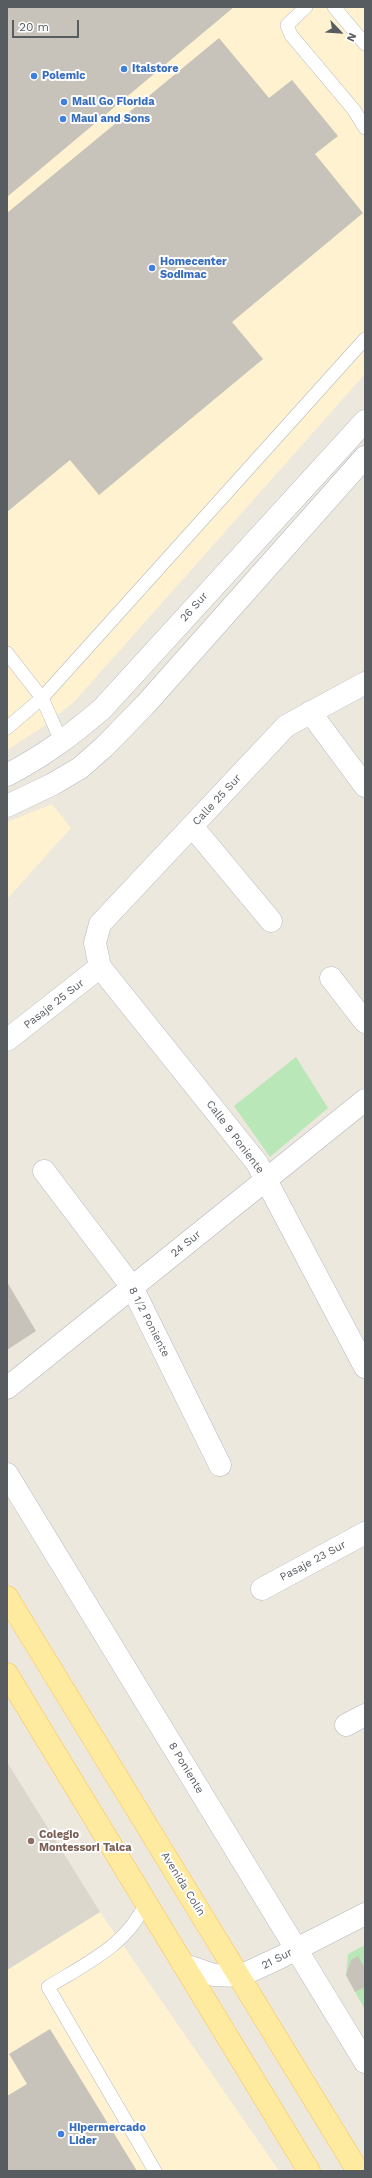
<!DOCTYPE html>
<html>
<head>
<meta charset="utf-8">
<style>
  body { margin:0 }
  #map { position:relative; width:372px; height:2178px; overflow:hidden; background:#ece8de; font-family:"Work Sans",sans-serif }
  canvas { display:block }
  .frame { position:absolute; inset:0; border:8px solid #575c61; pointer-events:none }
  .north { position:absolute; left:320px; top:12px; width:40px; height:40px; -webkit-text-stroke:3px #fff; paint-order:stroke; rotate:115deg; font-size:11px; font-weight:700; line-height:16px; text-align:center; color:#575c61 }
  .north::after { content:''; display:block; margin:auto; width:14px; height:18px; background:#575c61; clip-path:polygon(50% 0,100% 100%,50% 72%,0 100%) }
  .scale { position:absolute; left:12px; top:20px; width:67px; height:18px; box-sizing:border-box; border:2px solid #575c61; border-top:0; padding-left:5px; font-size:12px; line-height:14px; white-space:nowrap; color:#575c61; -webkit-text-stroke:3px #fff; paint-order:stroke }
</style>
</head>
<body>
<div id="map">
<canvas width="372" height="2178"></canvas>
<div class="frame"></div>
<div class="north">N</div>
<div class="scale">20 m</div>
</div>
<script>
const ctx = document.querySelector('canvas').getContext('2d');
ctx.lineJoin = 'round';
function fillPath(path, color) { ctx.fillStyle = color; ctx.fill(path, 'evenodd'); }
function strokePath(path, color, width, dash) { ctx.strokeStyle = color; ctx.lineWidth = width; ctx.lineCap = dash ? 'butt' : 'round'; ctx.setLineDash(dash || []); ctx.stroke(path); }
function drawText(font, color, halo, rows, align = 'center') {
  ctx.font = font + ' "Work Sans",sans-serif'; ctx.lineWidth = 4; ctx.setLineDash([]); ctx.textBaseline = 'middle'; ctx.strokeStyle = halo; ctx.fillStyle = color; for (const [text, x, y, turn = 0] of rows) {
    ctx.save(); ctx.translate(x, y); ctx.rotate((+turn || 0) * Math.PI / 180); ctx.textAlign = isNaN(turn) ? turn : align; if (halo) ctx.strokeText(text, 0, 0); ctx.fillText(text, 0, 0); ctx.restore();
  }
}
fillPath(new Path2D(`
  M7 7H365V374L74 702 43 727 7 750Z
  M52 804 71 828 7 899V822Z
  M100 1912 279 2171H7V1970Z`), '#fff2d0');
fillPath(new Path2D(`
  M7 1762 100 1912 7 1970Z`), '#dcd7cd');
fillPath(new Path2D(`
  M296 1057 328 1108 270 1157 234 1106Z
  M365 1945V2010L346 1975 348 1954Z`), '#bae7b7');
fillPath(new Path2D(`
  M7 7H234L7 197Z
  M219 38 269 98 292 80 338 136 315 154 363 213 232 322 263 359 99 495 70 460 7 512V213Z
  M7 1282 36 1331 7 1350Z
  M358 1956 365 1969V1987L355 1992 346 1975 351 1960Z
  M50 2029 137 2171H7V2096L27 2084 9 2054Z`), '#c7c3bb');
const service = new Path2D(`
  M306 7 287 25 291 35 354 110 365 128
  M334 7 365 44
  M7 653 42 698 62 743
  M7 728 42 698 365 339
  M146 1902C128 1945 85 1964 48 1987L155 2171`);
const minor = new Path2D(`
  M365 683 286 726 100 924 95 943 100 967 257 1163 365 1367
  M310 712 365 786
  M192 826 271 921
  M331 978 365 1022
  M7 1040 100 967
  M44 1171 132 1287 220 1465
  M7 1388 365 1100
  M262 1589 365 1533
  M346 1725 365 1715
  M184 1965 214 1975 240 1976 279 1958 365 1914`);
const tertiary = new Path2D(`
  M7 775C45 755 69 737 102 709L365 421
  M7 806 53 784 80 768 104 747 145 705 365 457
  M7 1474 365 2062`);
const primary = new Path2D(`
  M7 1597 358 2171
  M7 1674 309 2171`);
strokePath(service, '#b4b8bd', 14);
strokePath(minor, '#b4b8bd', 23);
strokePath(tertiary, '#b4b8bd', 23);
strokePath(primary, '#fdc147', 23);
strokePath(service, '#fff', 13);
strokePath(minor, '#fff', 22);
strokePath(tertiary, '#fff', 22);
strokePath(primary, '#ffeba0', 22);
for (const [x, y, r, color] of [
  [124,69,4,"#3f7fe0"],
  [34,76,4,"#3f7fe0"],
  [64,102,4,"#3f7fe0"],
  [63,119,4,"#3f7fe0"],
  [152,268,4,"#3f7fe0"],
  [31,1841,4,"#8d6e63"],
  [61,2134,4,"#3f7fe0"]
]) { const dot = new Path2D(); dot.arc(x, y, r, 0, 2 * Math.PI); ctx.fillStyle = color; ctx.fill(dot); strokePath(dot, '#fff', 1.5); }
drawText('bold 11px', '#366cbe', '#fff', [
  ["Italstore",132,69],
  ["Polemic",42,76],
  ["Mall Go Florida",72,102],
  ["Maui and Sons",71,119],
  ["Homecenter",160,262],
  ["Sodimac",160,275],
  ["Hipermercado",69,2128],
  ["Lider",69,2141]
], 'left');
drawText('11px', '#575c61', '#fff', [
  ["26 Sur",194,607,-48],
  ["Calle 25 Sur",217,800,-47],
  ["Pasaje 25 Sur",54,1004,-38],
  ["Calle 9 Poniente",235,1137,53],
  ["24 Sur",186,1244,-39],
  ["8 1/2 Poniente",149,1322,63],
  ["Pasaje 23 Sur",313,1561,-28],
  ["8 Poniente",186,1768,59],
  ["Avenida Colín",183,1884,58],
  ["21 Sur",277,1959,-27]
]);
drawText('bold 11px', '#785e54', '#fff', [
  ["Colegio",39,1835],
  ["Montessori Talca",39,1848]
], 'left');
</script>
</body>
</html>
